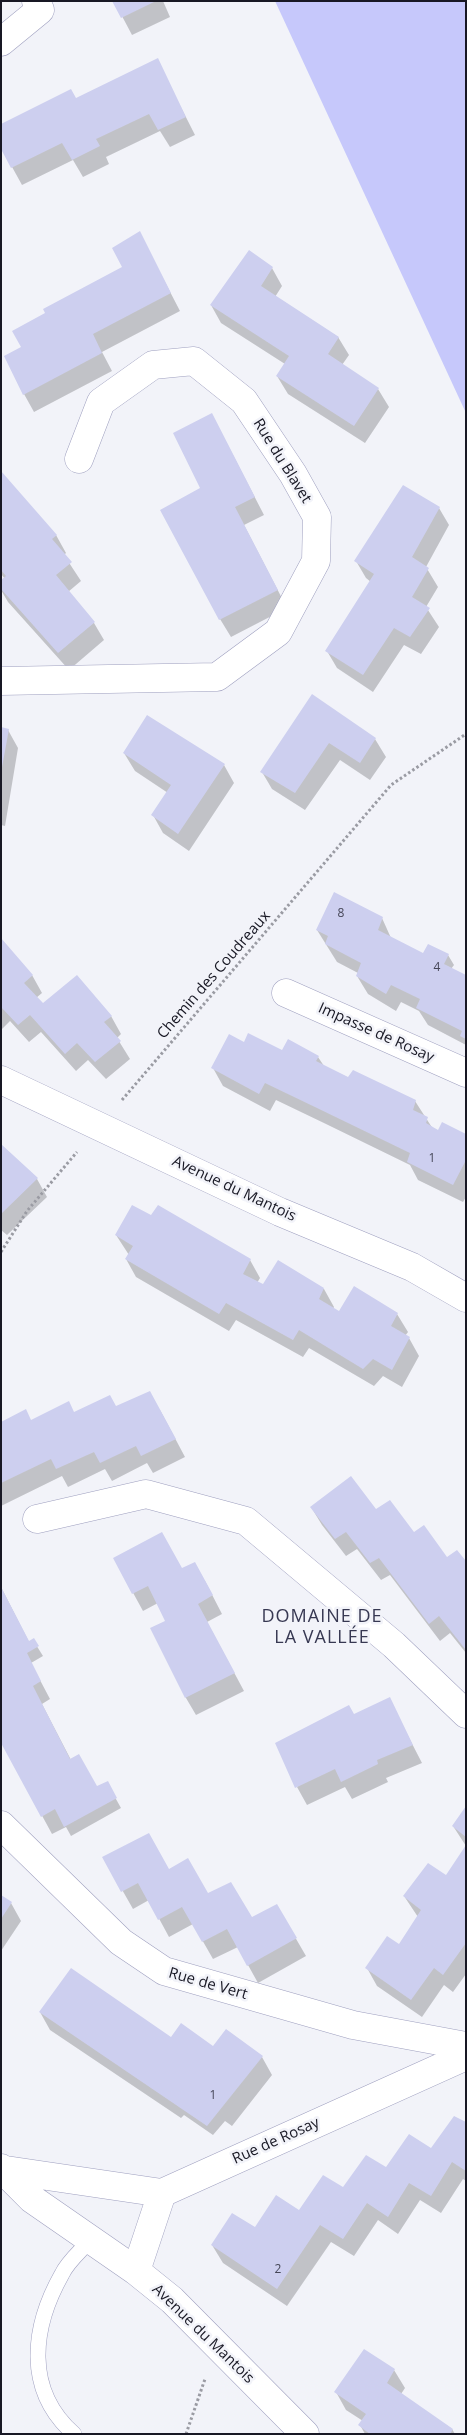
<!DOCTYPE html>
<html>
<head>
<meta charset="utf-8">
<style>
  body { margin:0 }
  #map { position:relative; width:467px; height:2435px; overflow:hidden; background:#f2f3f9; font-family:"Open Sans",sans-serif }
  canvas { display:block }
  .frame { position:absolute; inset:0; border:2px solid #181824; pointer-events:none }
</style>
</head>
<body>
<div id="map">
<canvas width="467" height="2435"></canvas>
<div class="frame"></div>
</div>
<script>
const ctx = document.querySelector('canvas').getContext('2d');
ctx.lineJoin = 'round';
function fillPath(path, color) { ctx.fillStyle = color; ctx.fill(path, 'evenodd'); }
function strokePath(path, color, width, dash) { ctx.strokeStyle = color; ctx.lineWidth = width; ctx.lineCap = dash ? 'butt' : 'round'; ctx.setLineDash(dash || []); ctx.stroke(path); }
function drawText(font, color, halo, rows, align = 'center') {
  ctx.font = font + ' "Open Sans",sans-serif'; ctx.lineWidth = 5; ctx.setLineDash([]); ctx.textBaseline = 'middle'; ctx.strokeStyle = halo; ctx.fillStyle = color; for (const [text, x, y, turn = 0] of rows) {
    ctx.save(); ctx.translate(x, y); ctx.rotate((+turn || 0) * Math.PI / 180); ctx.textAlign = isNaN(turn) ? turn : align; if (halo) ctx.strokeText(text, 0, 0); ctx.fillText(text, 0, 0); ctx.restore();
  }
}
fillPath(new Path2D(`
  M275 1H466V413Z`), '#c6c8fb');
fillPath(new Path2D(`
  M114 1H163L170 17 132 35Z
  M157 60 195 135 170 147 160 131 106 157 109 164 83 177 73 160 22 185 1 147Z
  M139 232 180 311 102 352 112 371 34 412 24 394 124 268Z
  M272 268 282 286 275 297 338 337 349 355 342 365 378 389 389 407 365 443 288 394 277 376 285 364 221 323 211 305Z
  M221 432 264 515 244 525 287 608 231 637 220 619 201 489Z
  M1 473 56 535 66 553 64 555 81 581 68 592 94 623 104 640 69 670 8 602 1 590V582L5 579 1 574Z
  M439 508 449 525 426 567 438 587 426 607 439 627 421 654 404 645 373 692 337 668 327 651 371 582 366 578 356 561Z
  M312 696 375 739 386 757 370 780 340 760 305 810 272 789 262 772Z
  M1 729 8 730 18 748 5 826 1 825Z
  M124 753 224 765 234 783 189 851 163 833 153 815 168 793 135 771Z
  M382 918 391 938 424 955H448L454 965 451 969 466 976V1045L428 1025 419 1011 401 1002 396 1011 368 994 357 976 358 973 337 962 317 930Z
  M1 940 32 975 42 993 36 998 43 1005 111 1016 121 1034 117 1038 130 1059 106 1079 88 1060 76 1071 41 1032 29 1042 10 1021 1 1030Z
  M244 1043 318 1057 324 1066 349 1078 415 1101 433 1129 466 1136V1197L463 1202 418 1180 410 1165 326 1124 276 1100 270 1111 223 1086 213 1068Z
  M1 1145 37 1179 47 1197 7 1235 1 1230Z
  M151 1217 250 1260 260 1278 257 1283 264 1286 324 1289 334 1307 333 1309 339 1313 397 1314 408 1332 405 1336 409 1338 419 1356 402 1387 383 1376 374 1386 309 1348 303 1357 236 1320 229 1331 136 1277 126 1259 129 1255 116 1235Z
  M116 1408 160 1410 185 1457 153 1473 147 1463 112 1481 105 1469 68 1487 62 1476 1 1506V1423L32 1421Z
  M311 1507 376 1511 414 1533 447 1559 466 1563V1653L450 1633 440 1641 390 1575 381 1580 357 1549 346 1556 322 1525Z
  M114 1558 182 1570 205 1581 222 1614 207 1622 244 1691 196 1715 186 1698 167 1621 158 1603 143 1611Z
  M1 1587 29 1642 33 1640 43 1656 31 1663 50 1699 42 1704 71 1760 97 1788 107 1783 121 1808 71 1836 66 1827 52 1834 1 1740Z
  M389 1699 422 1763 386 1778 388 1782 352 1799 345 1787 307 1805 297 1787 354 1715Z
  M466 1809V1846L453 1826Z
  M466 1847V1974L453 1992 444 1985 422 2017 377 1986 367 1968 399 1946 418 1917 404 1896 446 1877Z
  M104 1858 169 1870 208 1895 251 1919 277 1906 306 1956 258 1983 238 1947 213 1959 193 1924 169 1937 149 1900 133 1909Z
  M1 1897 11 1903 21 1921 1 1951Z
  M40 2012 262 2057 272 2075 232 2126 225 2121 213 2135 184 2115 181 2118 50 2030Z
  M466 2124V2181L463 2179 441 2213 420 2200 398 2234 378 2220 354 2256 331 2242 287 2306 223 2263 212 2245 300 2211 387 2168 431 2150Z
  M394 2370 405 2388 401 2394 452 2429 455 2434H365L360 2425 363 2421 346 2410 336 2392Z`), '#0003');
fillPath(new Path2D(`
  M112 1H156L121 18Z
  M158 58 186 117 158 130 149 114 96 139 100 146 72 160 62 143 11 168 1 149V124L71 89 76 98Z
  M140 231 171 293 93 334 102 353 23 395 4 356 21 347 12 331 45 313 43 309 122 267 112 248Z
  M249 250 273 267 261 286 339 337 328 354 379 388 354 426 276 376 289 356 210 305Z
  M212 413 255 497 235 507 278 590 219 620 160 510 200 488 173 433Z
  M1 471 57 535 52 539 72 562 56 575 95 622 58 653 1 589V580L6 576 1 570Z
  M403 485 440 507 412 557 429 568 412 597 430 608 410 637 394 628 363 675 325 651 374 574 354 561Z
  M312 694 376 738 360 763 329 743 295 793 260 772Z
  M147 715 225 764 178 834 151 815 171 785 123 753Z
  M1 727 9 729 2 767H1Z
  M334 892 383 917 378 930 423 953 428 944 449 954 444 964 466 975V1039L460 1036 462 1031 416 1008 420 999 391 985 386 994 356 976 361 963 325 944 328 936 316 930Z
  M1 938 33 975 24 983 43 1003 77 975 112 1016 104 1022 121 1041 95 1062 77 1043 65 1054 30 1015 18 1025 1 1007Z
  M248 1033 282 1050 288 1039 319 1056 316 1061 348 1077 353 1070 416 1100 413 1110 428 1117 426 1123 438 1130 442 1122 466 1134V1160L453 1185 407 1162 410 1153 315 1107 265 1083 259 1094 211 1068 229 1034 244 1042Z
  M1 1144 38 1178 1 1214Z
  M132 1205 151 1215 158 1205 251 1259 243 1274 263 1284 278 1260 324 1288 319 1299 339 1311 354 1286 398 1313 391 1326 410 1337 392 1370 373 1359 363 1369 299 1330 293 1340 226 1303 219 1314 125 1259 133 1246 115 1235Z
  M150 1391 176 1439 141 1456 136 1446 100 1463 94 1452 56 1469 51 1459 1 1483V1422L26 1409 31 1420 69 1401 74 1412 110 1395 116 1406Z
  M351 1476 376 1509 390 1500 414 1532 424 1525 447 1557 457 1550 466 1561V1650L439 1616 429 1624 379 1558 370 1563 346 1532 335 1539 310 1507Z
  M162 1532 182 1568 195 1562 213 1595 198 1604 235 1673 185 1698 150 1628 165 1621 148 1586 132 1594 113 1558Z
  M1 1587 29 1641 34 1638 39 1646 27 1653 41 1681 33 1686 70 1759 79 1754 97 1786 108 1781 117 1798 64 1827 55 1809 41 1817 1 1743Z
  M390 1697 413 1745 377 1760 378 1764 341 1782 335 1769 295 1788 275 1743 349 1705 354 1714Z
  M466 1806V1837L452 1826Z
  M149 1833 169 1869 188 1858 208 1893 231 1882 252 1917 277 1904 297 1938 247 1966 227 1929 202 1942 182 1907 158 1920 138 1883 121 1892 102 1857Z
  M466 1845V1943L443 1975 434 1968 411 2000 365 1968 387 1936 399 1944 421 1910 403 1896 428 1863 446 1875Z
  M1 1895 12 1902 1 1919Z
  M71 1968 171 2037 181 2023 213 2046 226 2029 263 2056 207 2126 39 2012Z
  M454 2116 466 2122V2171L452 2162 431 2196 409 2183 388 2217 367 2203 343 2239 320 2225 277 2289 211 2245 232 2213 255 2227 276 2195 299 2210 323 2175 343 2187 366 2155 386 2167 409 2134 431 2148Z
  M364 2349 395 2369 387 2383 453 2429 450 2434H370L358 2425 366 2414 334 2392Z`), '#cdcfef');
const service = new Path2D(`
  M74 2434C24 2390 32 2327 62 2274 68 2261 82 2250 91 2239`);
const minor = new Path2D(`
  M1 42 40 10 36 1
  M1 681 217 677 278 632 316 561 317 517 293 474 244 401 194 361 153 365 101 402 79 459
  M286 993 466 1073
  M1 1080 280 1212 412 1267 466 1298
  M37 1519 146 1494 246 1521 394 1645 466 1714
  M1 1825 121 1942 164 1971 353 2025 466 2046
  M1 2168 32 2199 136 2271 172 2300 305 2434
  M6 2170 162 2193
  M136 2271 162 2193 466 2056`);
strokePath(service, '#9e9fbf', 16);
strokePath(minor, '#9e9fbf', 29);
strokePath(new Path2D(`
  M122 1100 391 785 466 734
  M1 1252 27 1211 77 1152
  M186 2434 205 2379`), '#9a9ba3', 3, [2.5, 2.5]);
strokePath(service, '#fff', 15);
strokePath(minor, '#fff', 28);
drawText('12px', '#454657', null, [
  ["8",341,914],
  ["4",437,968],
  ["1",432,1159],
  ["1",213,2096],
  ["2",278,2270]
]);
drawText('15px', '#181824', '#f2f3f9', [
  ["Rue du Blavet",282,461,58],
  ["Chemin des Coudreaux",214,975,-49],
  ["Impasse de Rosay",376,1033,24],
  ["Avenue du Mantois",234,1189,25],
  ["Rue de Vert",208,1984,16],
  ["Rue de Rosay",276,2141,-24],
  ["Avenue du Mantois",203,2334,44]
]);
ctx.letterSpacing = '1px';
drawText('18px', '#373852', '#f2f3f9', [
  ["DOMAINE DE",322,1617],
  ["LA VALLÉE",322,1638]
]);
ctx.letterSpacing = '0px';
</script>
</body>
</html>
